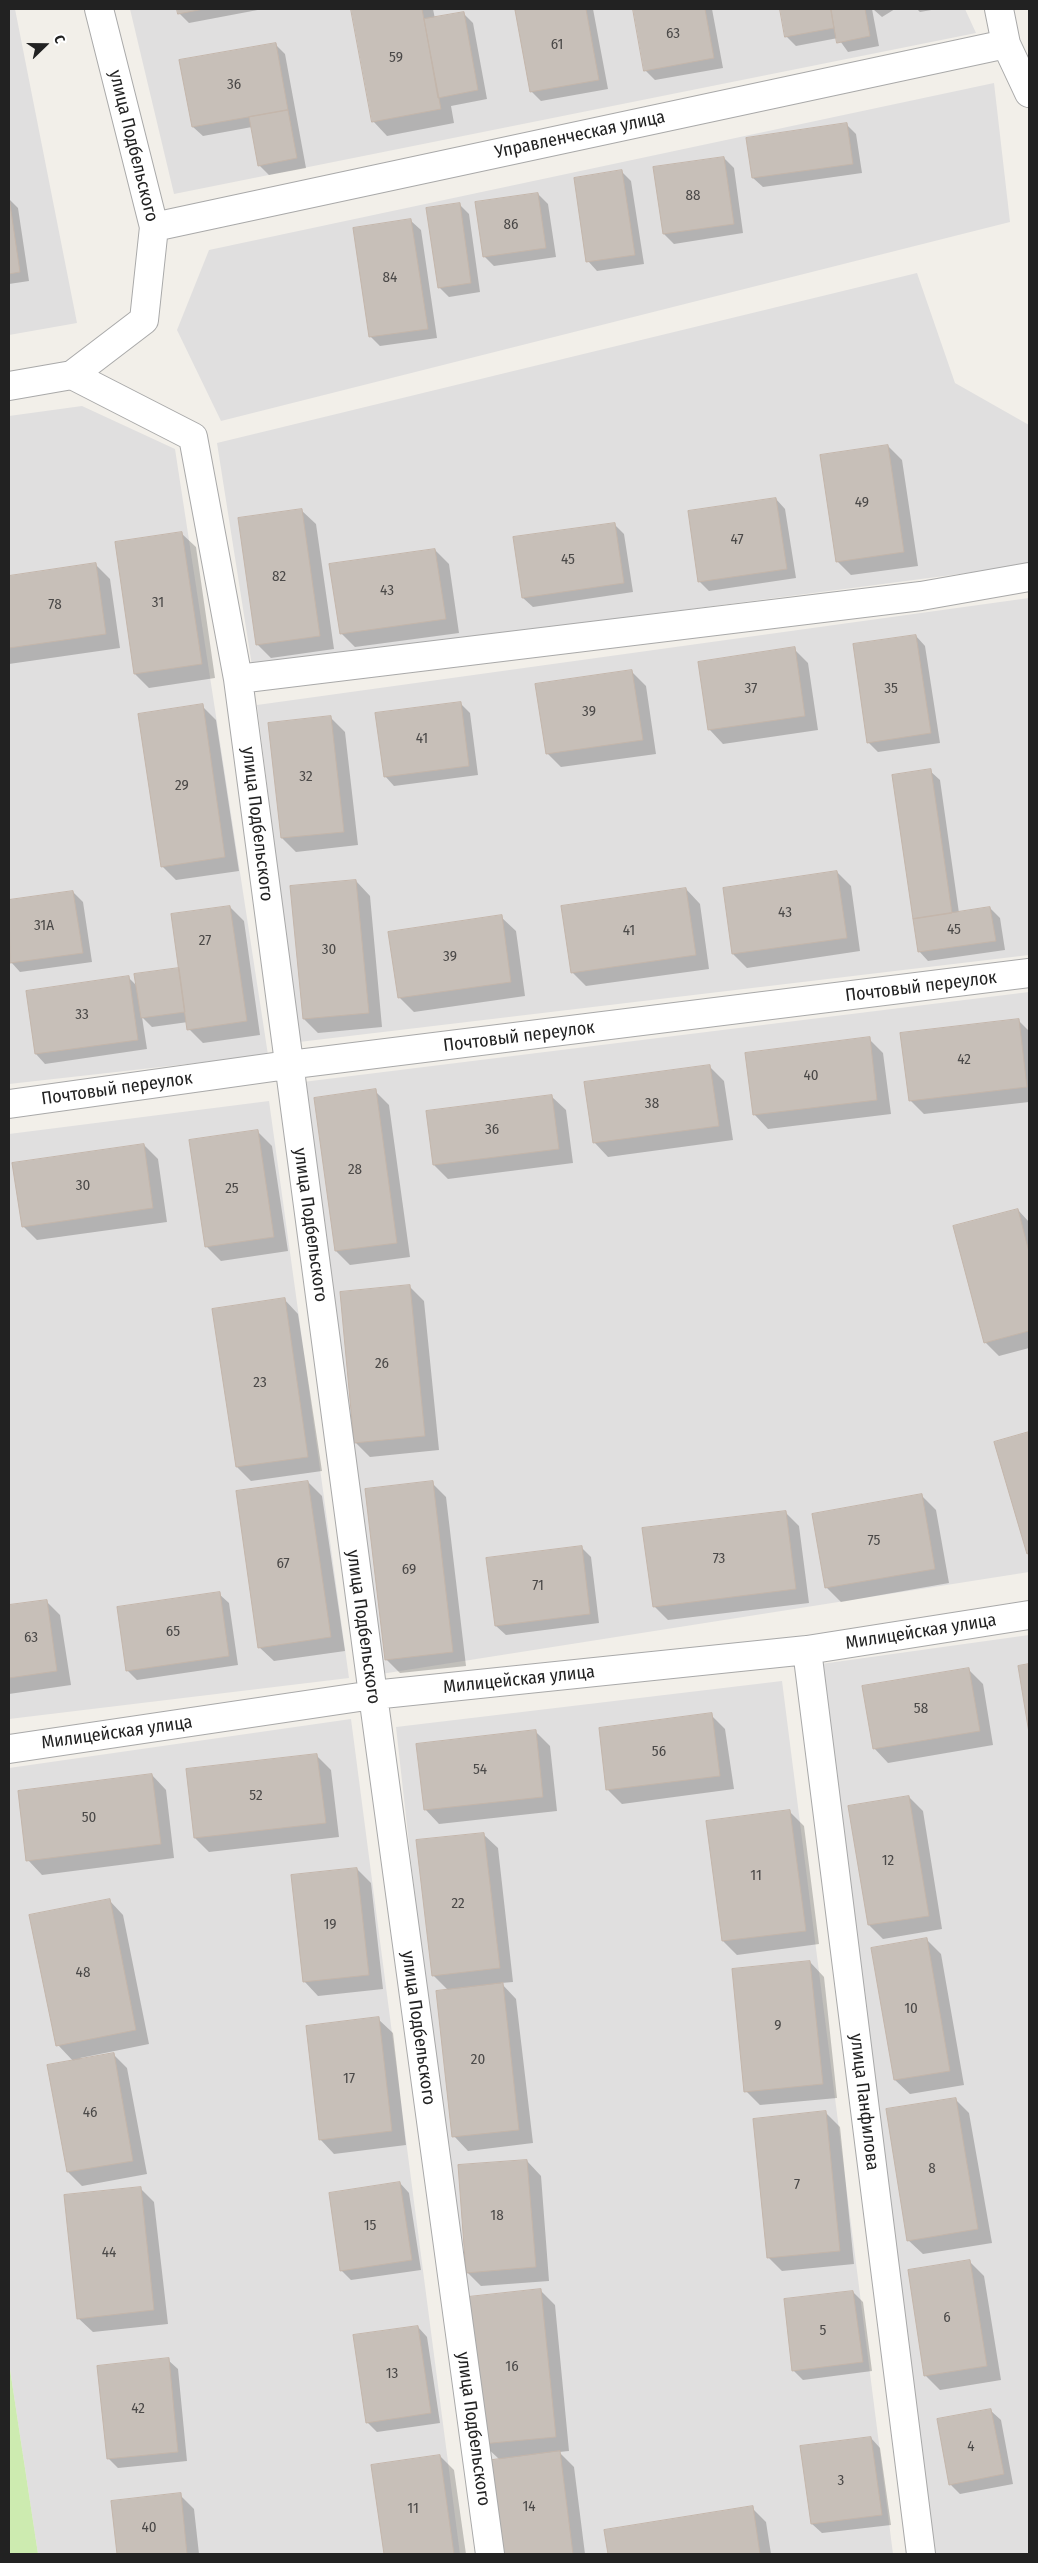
<!DOCTYPE html>
<html>
<head>
<meta charset="utf-8">
<style>
  body { margin:0 }
  #map { position:relative; width:1038px; height:2563px; overflow:hidden; background:#f2efe9; font-family:"Fira Sans Condensed",sans-serif }
  canvas { display:block }
  .frame { position:absolute; inset:0; border:10px solid #222; pointer-events:none }
  .north { position:absolute; left:20px; top:20px; width:50px; height:50px; -webkit-text-stroke:4px #fff; paint-order:stroke; rotate:68deg; font-size:14px; font-weight:700; line-height:20px; text-align:center; color:#222 }
  .north::after { content:''; display:block; margin:auto; width:18px; height:22px; background:#222; clip-path:polygon(50% 0,100% 100%,50% 72%,0 100%) }
</style>
</head>
<body>
<div id="map">
<canvas width="1038" height="2563"></canvas>
<div class="frame"></div>
<div class="north">С</div>
</div>
<script>
const ctx = document.querySelector('canvas').getContext('2d');
ctx.lineJoin = 'round';
function fillPath(path, color) { ctx.fillStyle = color; ctx.fill(path, 'evenodd'); }
function strokePath(path, color, width, dash) { ctx.strokeStyle = color; ctx.lineWidth = width; ctx.lineCap = dash ? 'butt' : 'round'; ctx.setLineDash(dash || []); ctx.stroke(path); }
function drawText(font, color, halo, rows, align = 'center') {
  ctx.font = font + ' "Fira Sans Condensed",sans-serif'; ctx.lineWidth = 4; ctx.setLineDash([]); ctx.textBaseline = 'middle'; ctx.strokeStyle = halo; ctx.fillStyle = color; for (const [text, x, y, turn = 0] of rows) {
    ctx.save(); ctx.translate(x, y); ctx.rotate((+turn || 0) * Math.PI / 180); ctx.textAlign = isNaN(turn) ? turn : align; if (halo) ctx.strokeText(text, 0, 0); ctx.fillText(text, 0, 0); ctx.restore();
  }
}
fillPath(new Path2D(`
  M9 9H15L77 323 9 335Z
  M130 9H965L976 33 174 194Z
  M994 83 1010 222 221 421 177 330 209 250Z
  M917 273 955 383 1029 425V565L252 666 217 443Z
  M82 406 175 449 268 1055 9 1084V416Z
  M1029 598V955L299 1042 257 705Z
  M1029 992V1572L381 1674 303 1082Z
  M269 1101 349 1678 9 1719V1134Z
  M1029 1635V2554H932L821 1664Z
  M782 1681 893 2554H488L396 1727Z
  M351 1719 460 2554H38L9 2363V1768Z`), '#e0dfdf');
fillPath(new Path2D(`
  M9 2363 38 2554H9Z`), '#cdebb0');
fillPath(new Path2D(`
  M178 9H263L189 23 179 13Z
  M353 9H433L435 19 464 14 473 23 487 99 451 106 454 123 387 136 373 121Z
  M531 9H593L608 89 541 101 531 91 516 11Z
  M634 9H712L723 68 655 80 645 70Z
  M781 9H872L879 46 848 52 838 38 796 46 786 36Z
  M873 9H895L882 17Z
  M917 9H937L920 12Z
  M275 44 285 54 306 168 269 175 259 165 252 127 203 136 193 127Z
  M847 125 856 134 862 173 763 187 753 178Z
  M724 158 734 168 743 233 674 244 664 234 654 168Z
  M622 172 631 181 644 264 597 271 588 261Z
  M538 194 548 204 556 257 494 266 484 256Z
  M9 199 18 208 29 281 9 284Z
  M460 205 469 214 480 292 449 297 439 287Z
  M411 221 421 230 437 338 380 346 370 336Z
  M888 446 902 460 918 566 851 575 837 561Z
  M776 499 785 509 796 578 709 591 699 581Z
  M301 510 316 524 334 649 271 658 257 644Z
  M614 524 624 534 633 592 533 607 523 598Z
  M181 533 196 547 215 678 149 688 135 674Z
  M435 550 449 564 459 633 355 647 341 633Z
  M96 565 110 579 120 648 9 664V577Z
  M916 636 925 646 940 743 878 752 868 742Z
  M794 649 808 663 818 730 723 744 709 729Z
  M632 672 646 686 656 754 561 767 547 753Z
  M460 703 470 713 478 775 394 786 385 776Z
  M202 706 216 720 239 871 176 880 162 866Z
  M331 718 345 732 358 845 296 852 282 838Z
  M930 771 940 780 959 913 990 908 1000 918 1005 950 928 961 919 951Z
  M837 872 851 886 860 951 747 968 733 954Z
  M356 881 370 896 382 1027 318 1033 304 1019Z
  M686 889 700 904 709 969 586 986 572 972Z
  M73 892 83 902 92 962 20 972 11 962 9 902Z
  M230 907 244 921 260 1035 203 1043 189 1029 188 1022 152 1027 142 1017 147 1049 45 1064 36 1054 27 992 128 977 137 986 180 969Z
  M501 917 516 931 525 996 414 1012 399 997Z
  M1018 1020 1029 1031V1102L924 1114 910 1100Z
  M869 1039 883 1053 891 1114 768 1129 754 1114Z
  M710 1067 724 1081 733 1140 608 1157 594 1142Z
  M375 1091 389 1105 410 1257 350 1265 336 1251Z
  M551 1096 566 1110 573 1163 448 1179 434 1165Z
  M258 1132 272 1146 288 1251 221 1261 207 1247Z
  M144 1145 158 1159 167 1222 37 1240 23 1226Z
  M1018 1210 1029 1222V1348L999 1356 985 1342Z
  M410 1287 424 1301 439 1450 370 1457 356 1443Z
  M284 1299 298 1314 322 1471 251 1481 237 1467Z
  M1029 1433V1555L996 1443Z
  M308 1482 322 1496 345 1651 274 1661 259 1647Z
  M432 1483 446 1497 466 1666 400 1673 386 1659Z
  M922 1496 936 1510 949 1583 841 1602 827 1588Z
  M785 1512 799 1526 809 1603 668 1620 654 1606Z
  M581 1547 591 1557 599 1623 506 1635 496 1626Z
  M219 1594 229 1603 238 1665 137 1680 127 1670Z
  M46 1601 60 1615 71 1685 9 1694V1607Z
  M1029 1666V1726L1020 1667Z
  M969 1670 983 1684 993 1745 888 1763 874 1748Z
  M711 1715 725 1729 734 1789 622 1804 608 1790Z
  M536 1732 550 1746 557 1811 439 1824 425 1809Z
  M317 1756 331 1770 339 1837 209 1852 195 1838Z
  M152 1775 166 1790 174 1858 42 1875 28 1860Z
  M909 1797 923 1811 942 1929 883 1939 869 1925Z
  M789 1811 804 1826 819 1944 737 1955 723 1941 708 1822Z
  M483 1834 498 1848 513 1982 501 1983 516 1999 533 2143 468 2151 454 2136 448 1990 433 1975Z
  M357 1869 371 1883 383 1989 318 1996 304 1981Z
  M109 1900 123 1915 149 2044 80 2058 81 2060 113 2054 127 2068 147 2174 82 2186 68 2172 49 2066 74 2062 58 2045Z
  M927 1940 941 1954 964 2085 910 2094 895 2080Z
  M810 1962 824 1977 837 2098 760 2105 746 2091Z
  M378 2019 393 2033 406 2145 334 2154 320 2139Z
  M955 2099 969 2113 992 2243 923 2254 908 2240Z
  M826 2113 840 2127 854 2264 782 2271 768 2257Z
  M527 2161 541 2176 549 2281 481 2286 467 2272Z
  M400 2183 409 2193 421 2270 351 2280 341 2270Z
  M140 2188 154 2202 168 2324 93 2332 78 2318Z
  M970 2262 984 2276 1001 2380 940 2390 926 2376Z
  M541 2291 555 2305 569 2451 559 2452 574 2467 585 2554H498L500 2460 483 2444Z
  M853 2292 863 2302 872 2371 803 2380 793 2370Z
  M418 2327 427 2337 440 2423 377 2432 367 2422Z
  M168 2360 178 2369 187 2461 118 2468 108 2458Z
  M991 2411 1001 2420 1013 2484 960 2494 951 2485Z
  M871 2438 880 2448 891 2525 822 2533 812 2524Z
  M440 2456 454 2470 466 2554H385L372 2466Z
  M180 2495 194 2509 199 2554H118L112 2502Z
  M752 2508 766 2522 771 2554H609L605 2531Z`), '#0003');
const building = new Path2D(`
  M177 9H204L178 14Z
  M351 9H422L441 109 372 122Z
  M524 9H586L599 80 530 92 515 10Z
  M633 9H705L714 58 644 71Z
  M780 9H831L834 28 785 37Z
  M831 9H865L870 36 837 43Z
  M464 12 478 90 438 98 424 19Z
  M276 43 288 110 192 127 179 60Z
  M288 110 297 158 258 166 249 117Z
  M847 123 853 164 752 178 746 138Z
  M724 157 734 224 663 234 653 167Z
  M622 170 635 255 586 262 574 178Z
  M538 193 546 248 483 257 475 202Z
  M9 197 20 272 9 274Z
  M460 203 471 283 438 288 426 208Z
  M411 219 428 329 369 337 353 228Z
  M888 445 904 552 836 562 820 455Z
  M776 498 787 569 698 582 688 511Z
  M302 509 320 636 256 645 238 518Z
  M615 523 624 583 522 598 513 537Z
  M182 532 202 664 134 674 115 542Z
  M435 549 446 619 340 634 329 564Z
  M96 563 106 634 9 648V576Z
  M916 635 931 733 867 743 853 644Z
  M795 647 805 716 708 730 698 662Z
  M632 670 643 740 546 754 535 684Z
  M461 702 469 766 384 777 375 713Z
  M203 704 225 857 161 867 138 714Z
  M331 716 344 832 281 838 268 723Z
  M931 769 952 913 913 919 892 775Z
  M837 871 847 938 732 954 723 888Z
  M356 880 369 1013 303 1019 290 886Z
  M686 888 696 955 571 973 561 906Z
  M73 891 83 953 10 963 9 900Z
  M230 906 247 1021 187 1030 171 914Z
  M990 907 996 941 918 952 913 919Z
  M502 915 511 982 398 998 388 932Z
  M179 968 185 1012 141 1018 134 974Z
  M129 976 138 1040 35 1054 26 991Z
  M1019 1019 1027 1087 909 1101 900 1033Z
  M870 1037 877 1100 753 1115 745 1053Z
  M710 1065 719 1126 593 1143 584 1082Z
  M376 1089 397 1243 335 1251 314 1098Z
  M552 1095 559 1149 433 1165 426 1111Z
  M258 1130 274 1237 205 1247 189 1140Z
  M144 1144 153 1208 22 1227 12 1163Z
  M1018 1209 1029 1252V1331L984 1343 953 1226Z
  M410 1285 425 1436 354 1443 340 1292Z
  M285 1298 308 1457 236 1467 212 1309Z
  M1029 1432V1553L1027 1554 994 1442Z
  M308 1481 331 1637 258 1648 236 1491Z
  M433 1481 453 1652 385 1660 365 1489Z
  M922 1494 935 1569 825 1588 812 1514Z
  M786 1511 796 1589 653 1607 642 1528Z
  M582 1546 590 1614 495 1626 486 1558Z
  M220 1592 229 1656 126 1671 117 1607Z
  M47 1600 57 1671 9 1678V1605Z
  M1029 1664V1733L1018 1666Z
  M969 1668 980 1731 873 1749 862 1686Z
  M712 1713 720 1776 606 1790 599 1728Z
  M536 1730 543 1797 424 1810 416 1744Z
  M317 1754 326 1823 194 1838 186 1769Z
  M152 1774 161 1844 26 1861 18 1791Z
  M909 1796 929 1916 868 1925 848 1806Z
  M790 1810 806 1931 722 1941 706 1821Z
  M484 1833 500 1968 432 1976 416 1840Z
  M357 1868 369 1975 303 1982 291 1875Z
  M110 1899 136 2030 56 2046 29 1915Z
  M927 1938 950 2071 894 2080 871 1948Z
  M810 1961 823 2084 744 2092 732 1969Z
  M503 1983 519 2130 452 2137 436 1991Z
  M379 2017 392 2131 319 2140 306 2026Z
  M114 2053 133 2161 67 2172 47 2065Z
  M956 2098 978 2229 907 2241 886 2109Z
  M826 2111 840 2251 767 2258 753 2119Z
  M527 2160 536 2267 466 2273 458 2165Z
  M400 2182 412 2260 340 2271 329 2193Z
  M141 2187 154 2310 77 2319 64 2195Z
  M970 2260 987 2366 924 2376 908 2270Z
  M541 2289 556 2437 482 2444 468 2297Z
  M853 2291 863 2362 792 2371 784 2299Z
  M418 2326 431 2413 366 2423 353 2335Z
  M169 2358 178 2452 107 2459 97 2366Z
  M991 2409 1004 2474 949 2485 937 2419Z
  M871 2437 882 2515 811 2524 800 2446Z
  M560 2451 573 2554H497L485 2461Z
  M440 2455 454 2554H384L371 2465Z
  M181 2493 187 2554H117L111 2501Z
  M753 2506 760 2554H608L604 2530Z`);
fillPath(building, '#c7bfb8');
strokePath(building, '#c4b6ab', 1);
const minor = new Path2D(`
  M99 9 154 227 144 320 72 375 193 437 238 679 373 1695 490 2554
  M999 9 1006 44 1029 93
  M154 227 1006 44
  M9 386 72 375
  M238 679 921 596 1029 577
  M9 1104 288 1065 1029 973
  M807 1650 921 2554
  M9 1749 373 1695 807 1650 1029 1615`);
strokePath(minor, '#a9a9a9', 30);
strokePath(minor, '#fff', 28);
drawText('15px', '#4b4948', null, [
  ["63",673,34],
  ["61",557,45],
  ["59",396,58],
  ["36",234,85],
  ["88",693,196],
  ["86",511,225],
  ["84",390,278],
  ["49",862,503],
  ["47",737,540],
  ["45",568,560],
  ["82",279,577],
  ["43",387,591],
  ["31",158,603],
  ["78",55,605],
  ["37",751,689],
  ["35",891,689],
  ["39",589,712],
  ["41",422,739],
  ["32",306,777],
  ["29",182,786],
  ["43",785,913],
  ["31А",44,926],
  ["45",954,930],
  ["41",629,931],
  ["27",205,941],
  ["30",329,950],
  ["39",450,957],
  ["33",82,1015],
  ["42",964,1060],
  ["40",811,1076],
  ["38",652,1104],
  ["36",492,1130],
  ["28",355,1170],
  ["30",83,1186],
  ["25",232,1189],
  ["26",382,1364],
  ["23",260,1383],
  ["75",874,1541],
  ["73",719,1559],
  ["67",283,1564],
  ["69",409,1570],
  ["71",538,1586],
  ["65",173,1632],
  ["63",31,1638],
  ["58",921,1709],
  ["56",659,1752],
  ["54",480,1770],
  ["52",256,1796],
  ["50",89,1818],
  ["12",888,1861],
  ["11",756,1876],
  ["22",458,1904],
  ["19",330,1925],
  ["48",83,1973],
  ["10",911,2009],
  ["9",778,2026],
  ["20",478,2060],
  ["17",349,2079],
  ["46",90,2113],
  ["8",932,2169],
  ["7",797,2185],
  ["18",497,2216],
  ["15",370,2226],
  ["44",109,2253],
  ["6",947,2318],
  ["5",823,2331],
  ["16",512,2367],
  ["13",392,2374],
  ["42",138,2409],
  ["4",971,2447],
  ["3",841,2481],
  ["14",529,2507],
  ["11",413,2509],
  ["40",149,2528]
]);
drawText('18px', '#222', '#fff', [
  ["Управленческая улица",580,135,-12],
  ["улица Подбельского",133,146,76],
  ["улица Подбельского",257,824,83],
  ["Почтовый переулок",921,987,-7],
  ["Почтовый переулок",519,1037,-7],
  ["Почтовый переулок",117,1089,-8],
  ["улица Подбельского",310,1225,82],
  ["улица Подбельского",363,1627,82],
  ["Милицейская улица",921,1632,-9],
  ["Милицейская улица",519,1680,-6],
  ["Милицейская улица",117,1733,-8],
  ["улица Подбельского",418,2028,82],
  ["улица Панфилова",864,2102,83],
  ["улица Подбельского",473,2429,82]
]);
</script>
</body>
</html>
